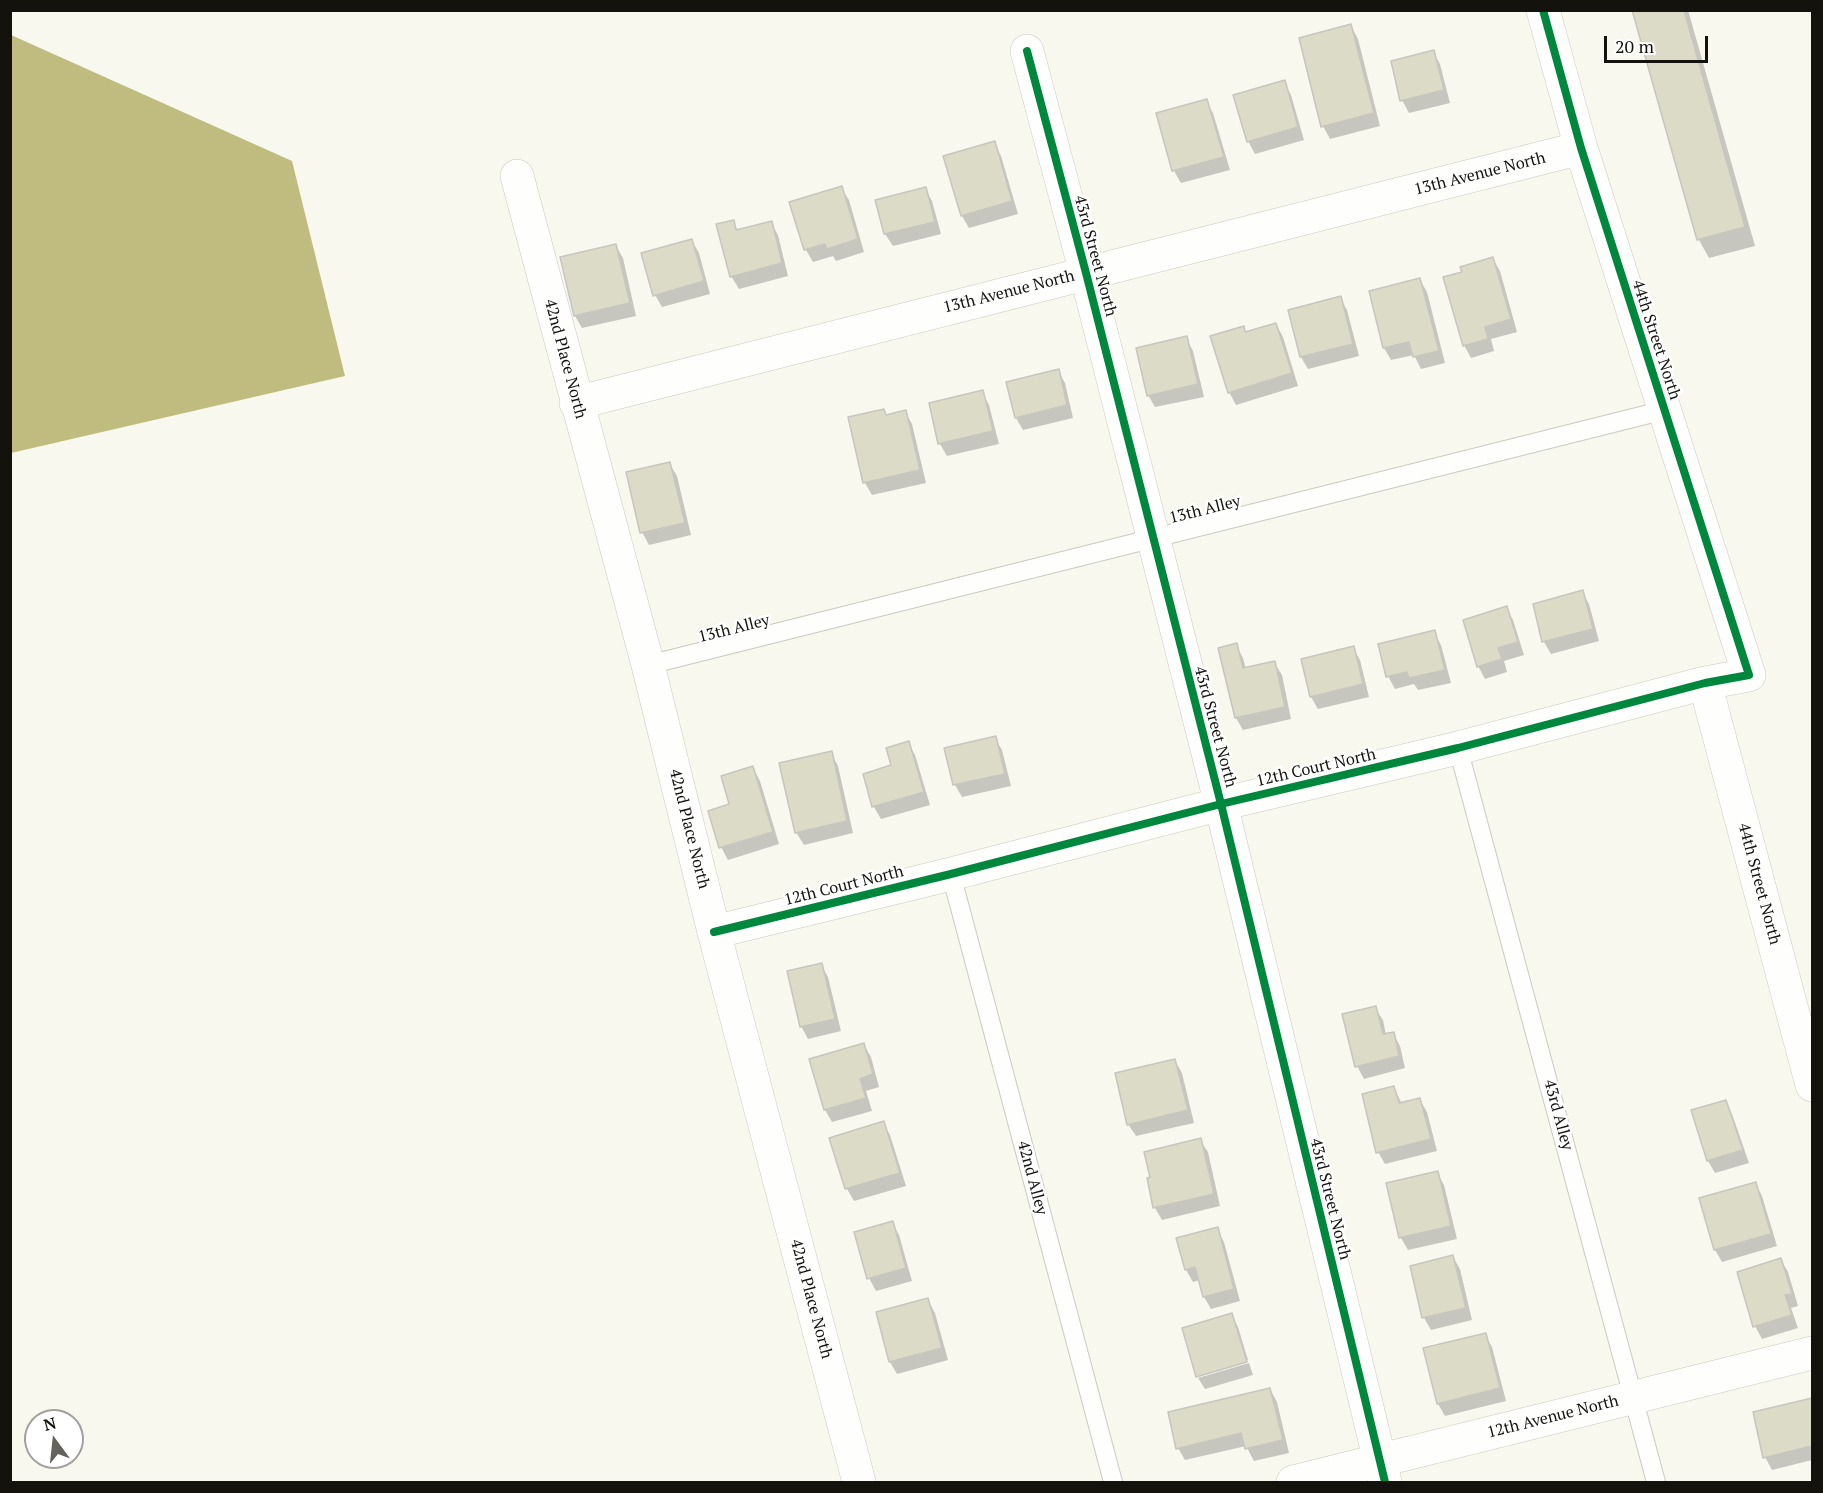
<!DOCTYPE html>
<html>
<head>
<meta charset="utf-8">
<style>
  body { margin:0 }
  #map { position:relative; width:1823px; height:1493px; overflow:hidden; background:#f8f8ee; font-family:"PT Serif",serif }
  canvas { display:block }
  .frame { position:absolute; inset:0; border:12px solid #13120d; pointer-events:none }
  .north { position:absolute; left:24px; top:1409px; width:60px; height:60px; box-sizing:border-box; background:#fff; border:2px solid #a1a09e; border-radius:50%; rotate:345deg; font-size:16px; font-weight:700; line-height:24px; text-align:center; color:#13120d }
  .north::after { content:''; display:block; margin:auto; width:21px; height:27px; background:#63625c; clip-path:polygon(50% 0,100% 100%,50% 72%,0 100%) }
  .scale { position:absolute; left:1604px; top:36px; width:104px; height:27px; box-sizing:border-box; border:3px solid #13120d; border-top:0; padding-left:8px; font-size:18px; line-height:21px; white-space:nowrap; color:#13120d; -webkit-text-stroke:4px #fff; paint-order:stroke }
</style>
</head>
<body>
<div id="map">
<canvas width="1823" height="1493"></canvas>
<div class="frame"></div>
<div class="north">N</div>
<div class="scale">20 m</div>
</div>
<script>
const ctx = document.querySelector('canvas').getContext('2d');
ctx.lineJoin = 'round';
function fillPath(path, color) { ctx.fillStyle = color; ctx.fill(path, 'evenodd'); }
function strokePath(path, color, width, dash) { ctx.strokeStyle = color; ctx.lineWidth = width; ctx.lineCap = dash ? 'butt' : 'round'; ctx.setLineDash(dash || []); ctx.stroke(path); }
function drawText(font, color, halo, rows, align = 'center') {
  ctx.font = font + ' "PT Serif",serif'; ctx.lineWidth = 5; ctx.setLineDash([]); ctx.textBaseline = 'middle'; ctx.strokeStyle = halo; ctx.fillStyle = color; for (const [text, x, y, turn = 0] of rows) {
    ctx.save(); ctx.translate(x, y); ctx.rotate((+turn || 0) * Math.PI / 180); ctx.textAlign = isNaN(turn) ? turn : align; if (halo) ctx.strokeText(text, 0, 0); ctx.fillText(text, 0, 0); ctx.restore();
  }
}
fillPath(new Path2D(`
  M11 35 292 161 345 376 11 453Z`), '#c0bc80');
fillPath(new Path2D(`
  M1634 10H1688L1755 246 1709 258 1699 240Z
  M1351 26 1358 39 1380 126 1330 139 1323 126Z
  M1433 52 1440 64 1450 103 1409 113 1402 100Z
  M1284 82 1291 95 1304 140 1255 154 1248 141Z
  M1206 101 1213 113 1230 170 1181 183 1174 171 1158 114Z
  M994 143 1001 156 1018 214 969 228 962 216Z
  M841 188 849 200 864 252 836 261 833 256 813 262 806 250 791 203Z
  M925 189 932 201 941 234 893 246 885 234 877 201Z
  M733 221 738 231 771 223 778 235 788 276 739 289 731 276Z
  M692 241 699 253 710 294 662 307 655 295Z
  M616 246 623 258 636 316 582 328 575 316 562 258Z
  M1493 259 1500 271 1517 332 1491 339 1494 351 1471 358 1464 345V273Z
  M1420 280 1427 292 1445 363 1421 369 1414 355 1391 360 1384 348 1370 292Z
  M1340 298 1347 310 1359 356 1308 369 1301 357 1289 311Z
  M1276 324 1283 337 1298 386 1236 405 1229 392 1243 328 1246 333Z
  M1186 338 1193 351 1204 397 1155 407 1148 395Z
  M1058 371 1065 383 1073 418 1023 430 1016 418 1007 383Z
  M982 392 989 405 999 444 947 456 940 444 930 404Z
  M884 410 887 416 905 412 912 424 926 483 872 495 865 483 849 418Z
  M669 463 677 476 691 535 649 545 642 532Z
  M1582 592 1589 604 1599 641 1551 654 1544 642 1534 605Z
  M1506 608 1513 620 1524 655 1504 661 1507 672 1485 679 1478 666Z
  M1434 632 1441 645 1451 683 1418 690 1414 684 1395 689 1388 676Z
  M1236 645 1243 658 1246 669 1274 662 1282 675 1291 719 1243 730 1236 718Z
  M1353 648 1360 660 1369 697 1318 709 1311 697 1302 660Z
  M995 738 1002 750 1011 786 962 797 955 785Z
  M908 743 915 755 930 805 881 819 874 807 864 775 893 766Z
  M831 753 838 766 853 833 804 845 796 832Z
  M753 768 760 781 779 844 728 860 721 847 731 805Z
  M821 965 828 977 841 1031 808 1039 801 1026Z
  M1375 1008 1383 1020 1386 1035 1393 1033 1400 1046 1405 1068 1364 1079 1357 1066Z
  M864 1045 871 1057 879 1087 866 1091 872 1111 832 1122 825 1110 811 1060Z
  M1175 1061 1182 1073 1194 1123 1136 1136 1128 1124Z
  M1394 1088 1402 1104 1420 1100 1427 1112 1437 1151 1385 1164 1378 1152Z
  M1725 1101 1732 1114 1749 1163 1715 1173 1708 1161 1693 1111Z
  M883 1123 890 1135 906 1186 854 1201 847 1189 831 1139Z
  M1200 1140 1208 1152 1220 1206 1162 1220 1155 1208 1148 1180Z
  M1437 1173 1444 1185 1457 1239 1408 1250 1401 1238 1388 1185Z
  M1755 1183 1762 1196 1777 1246 1722 1262 1715 1250Z
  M892 1223 899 1235 912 1281 876 1291 869 1278Z
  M1217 1229 1224 1242 1240 1301 1211 1309 1204 1297 1200 1280 1193 1282 1186 1270 1178 1239Z
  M1453 1257 1460 1269 1472 1320 1431 1330 1424 1318 1411 1267Z
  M1781 1260 1788 1272 1798 1306 1791 1308 1798 1328 1762 1339 1755 1326Z
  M928 1300 935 1313 948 1360 897 1374 890 1362Z
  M1231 1315 1238 1327 1248 1360 1198 1375V1377L1184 1329Z
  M1485 1335 1492 1347 1506 1401 1445 1416 1438 1404 1425 1350Z
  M1249 1363 1253 1375 1205 1389 1198 1378Z
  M1270 1389 1277 1402 1289 1453 1254 1461 1246 1446 1185 1460 1178 1448Z
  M1812 1399V1460L1772 1470 1765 1457 1755 1413Z`), '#0003');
const building = new Path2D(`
  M1632 10H1684L1745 227 1697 240Z
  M1351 24 1374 113 1321 127 1299 38Z
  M1434 50 1444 90 1400 101 1391 61Z
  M1285 80 1298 127 1247 142 1233 95Z
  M1207 99 1224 157 1172 171 1156 113Z
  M995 141 1012 201 961 216 943 156Z
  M842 186 858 239 827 249 825 244 804 250 789 202Z
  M926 187 935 222 884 234 875 200Z
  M734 220 736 230 772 221 782 263 730 277 716 224Z
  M692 239 704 281 653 296 641 253Z
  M616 244 630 303 574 316 560 257Z
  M1493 257 1511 319 1485 327 1488 339 1463 346 1443 277 1462 272 1460 267Z
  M1420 278 1439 351 1413 357 1409 342 1383 348 1369 291Z
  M1341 296 1353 344 1300 357 1288 310Z
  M1276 323 1292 373 1228 393 1210 336 1244 326 1245 332Z
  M1187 336 1198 384 1147 396 1136 348Z
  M1059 369 1067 405 1015 418 1006 382Z
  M983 390 993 431 938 444 929 403Z
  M884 409 886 415 906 410 920 470 863 483 848 417Z
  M670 462 685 523 640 533 626 472Z
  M1583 590 1593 629 1542 642 1533 604Z
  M1507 606 1518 642 1498 648 1502 659 1477 667 1463 620Z
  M1435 630 1445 670 1409 678 1407 672 1386 677 1378 644Z
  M1237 643 1243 668 1275 661 1285 707 1235 718 1218 648Z
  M1354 646 1363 684 1310 697 1301 659Z
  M996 736 1005 774 953 785 944 748Z
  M909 741 924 792 872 807 863 774 891 765 886 748Z
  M832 751 847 821 795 833 779 763Z
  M753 766 773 832 719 848 708 811 729 804 721 776Z
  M822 963 835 1019 800 1027 787 971Z
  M1376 1006 1383 1034 1394 1032 1399 1056 1355 1067 1342 1014Z
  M864 1043 873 1074 860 1079 866 1098 824 1110 809 1059Z
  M1175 1059 1188 1110 1127 1125 1115 1073Z
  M1394 1086 1399 1103 1420 1098 1431 1139 1376 1153 1362 1094Z
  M1726 1100 1743 1150 1707 1161 1691 1110Z
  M884 1121 900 1173 845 1189 829 1138Z
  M1201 1138 1214 1194 1153 1208 1147 1178 1150 1177 1144 1152Z
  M1438 1171 1451 1226 1399 1238 1386 1183Z
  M1756 1182 1771 1234 1714 1250 1699 1198Z
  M893 1221 906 1268 867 1279 854 1232Z
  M1218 1227 1234 1289 1203 1297 1195 1267 1185 1270 1176 1238Z
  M1453 1255 1466 1308 1422 1318 1410 1266Z
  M1781 1258 1792 1294 1785 1295 1792 1315 1753 1327 1737 1272Z
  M928 1298 942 1348 889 1362 876 1312Z
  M1232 1313 1247 1362 1196 1377 1182 1328Z
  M1486 1333 1500 1388 1437 1404 1423 1348Z
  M1270 1388 1283 1440 1245 1449 1241 1433 1176 1449 1168 1412Z
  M1812 1398V1446L1763 1458 1753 1412Z`);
fillPath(building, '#dcdbc7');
strokePath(building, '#c6c6bf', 1.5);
const lane = new Path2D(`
  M648 665 1665 410
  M1458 748 1656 1482
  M951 874 1113 1482`);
const street = new Path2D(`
  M1027 51 1086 273 1221 804 1385 1482
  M517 176 648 665 714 932 859 1482
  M576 403 1581 148
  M1705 683 1812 1085
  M714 932 951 874 1221 804 1458 748 1705 683 1749 675 1581 148 1543 10
  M1293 1482 1812 1353`);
strokePath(lane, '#cacac3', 20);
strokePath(street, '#cacac3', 34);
strokePath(lane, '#fefefc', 18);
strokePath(street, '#fefefc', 33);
strokePath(new Path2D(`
  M1027 51 1086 273 1221 804 1385 1482
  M714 932 951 874 1221 804 1458 748 1705 683 1749 675 1581 148 1543 10`), '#00873e', 8);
drawText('16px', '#13120d', '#fff', [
  ["13th Avenue North",1480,174,-14],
  ["43rd Street North",1095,256,75],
  ["13th Avenue North",1009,292,-14],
  ["44th Street North",1656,340,72],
  ["42nd Place North",565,359,75],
  ["13th Alley",1205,510,-14],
  ["13th Alley",734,629,-14],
  ["43rd Street North",1215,727,75],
  ["12th Court North",1316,768,-13],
  ["42nd Place North",689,829,76],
  ["44th Street North",1759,884,75],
  ["12th Court North",844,886,-14],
  ["43rd Alley",1558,1115,75],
  ["42nd Alley",1032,1178,75],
  ["43rd Street North",1330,1199,76],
  ["42nd Place North",811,1299,75],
  ["12th Avenue North",1553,1417,-14]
]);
</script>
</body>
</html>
